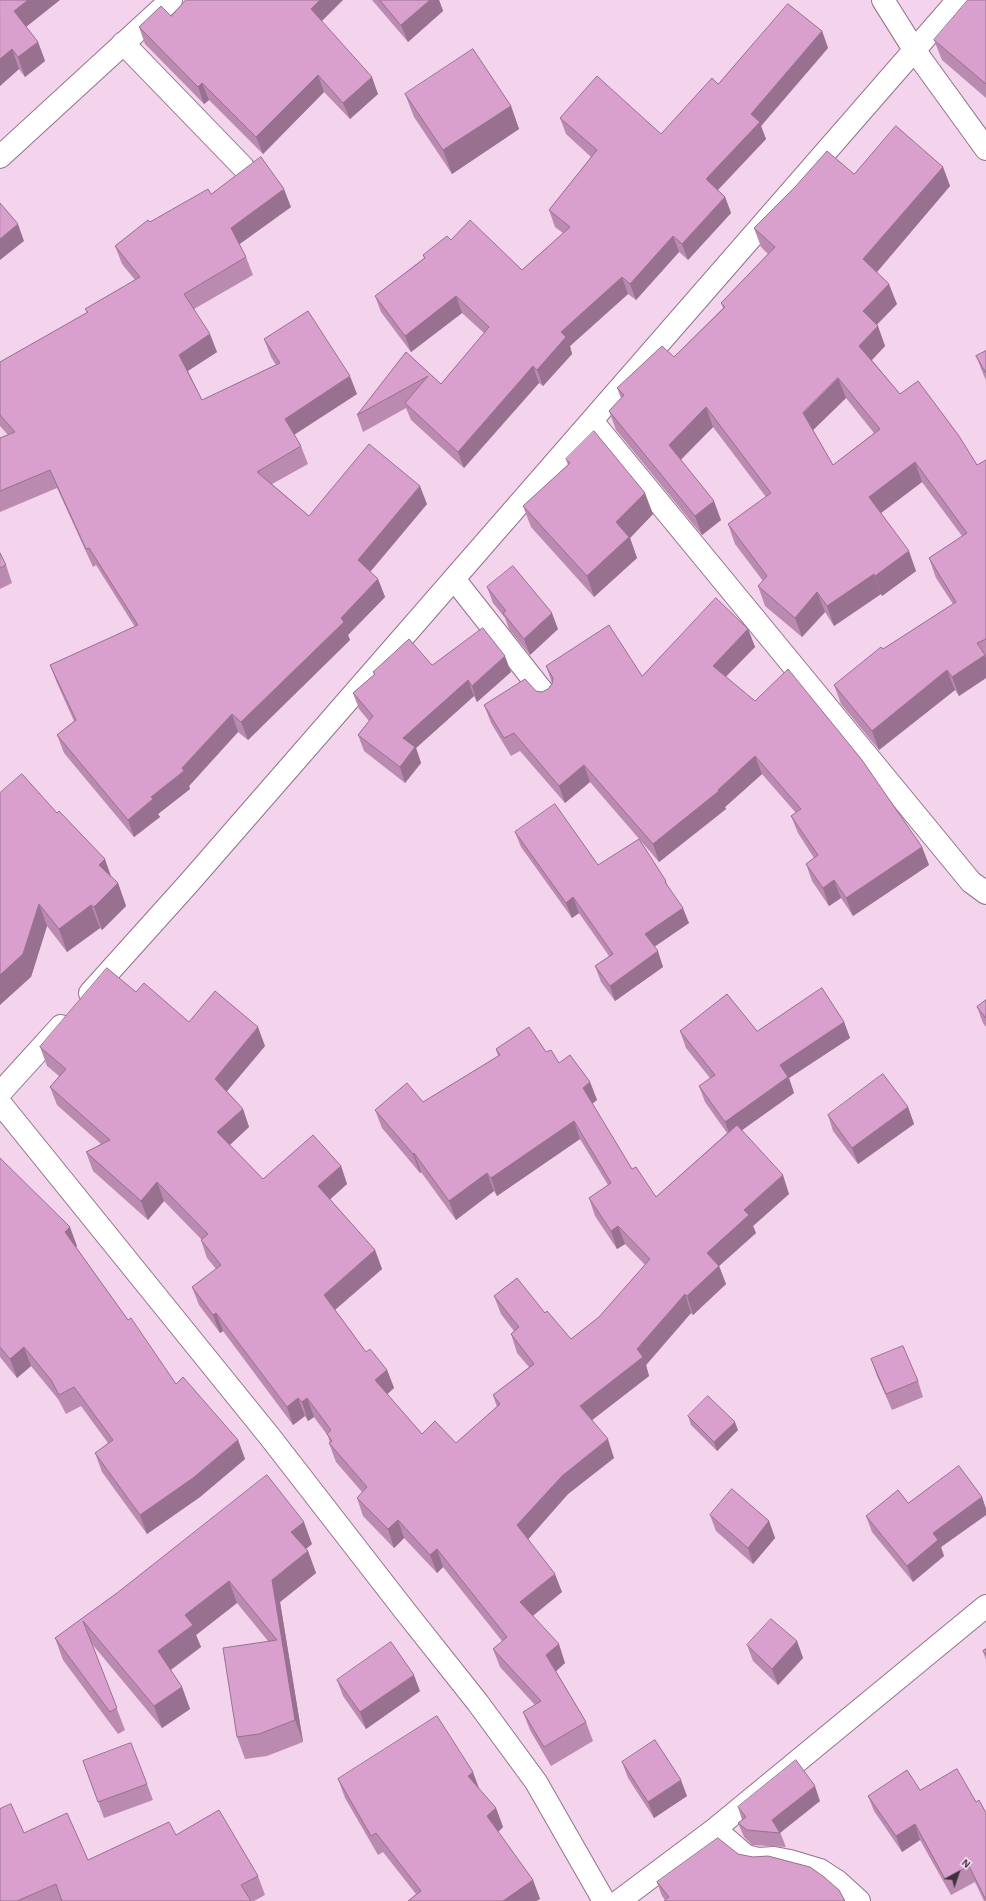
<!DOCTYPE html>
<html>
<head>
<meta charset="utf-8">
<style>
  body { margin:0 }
  #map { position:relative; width:986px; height:1901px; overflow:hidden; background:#f4d3ed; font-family:"Alegreya Sans",sans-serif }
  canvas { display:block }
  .north { position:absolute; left:938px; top:1853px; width:40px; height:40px; -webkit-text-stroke:3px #fde3f7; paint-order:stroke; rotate:40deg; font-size:11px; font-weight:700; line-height:16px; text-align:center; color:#3f323c }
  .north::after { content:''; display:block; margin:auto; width:14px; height:18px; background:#3f323c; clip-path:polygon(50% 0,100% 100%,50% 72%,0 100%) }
</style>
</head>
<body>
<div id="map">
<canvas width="986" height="1901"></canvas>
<div class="north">N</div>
</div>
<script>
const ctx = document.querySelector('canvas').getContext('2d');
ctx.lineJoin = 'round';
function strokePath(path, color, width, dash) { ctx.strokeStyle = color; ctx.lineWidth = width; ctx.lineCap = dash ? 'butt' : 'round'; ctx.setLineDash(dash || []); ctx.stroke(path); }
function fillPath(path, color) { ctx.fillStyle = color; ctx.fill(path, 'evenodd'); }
const street = new Path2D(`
  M883 0 915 51 986 149
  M123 43 243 167
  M0 157 171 0
  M592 421 971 882 986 893
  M454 579 547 697
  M90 993 188 884 958 0
  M0 1093 61 1026
  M0 1103 270 1437 405 1611 478 1703 536 1782 604 1901
  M715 1829 746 1856 758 1859 774 1858 790 1861 820 1870 837 1881 859 1901
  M619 1901 715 1829 986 1606`);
strokePath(street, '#91738a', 24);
strokePath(street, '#fff', 22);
fillPath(new Path2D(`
  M0 0 26 27 38 42 45 61 25 77 19 69 0 86Z
  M372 0H439L443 11 408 42Z
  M986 0V98L942 60 934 40Z
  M171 16 322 22 378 94 350 119 324 92 263 154 209 100 204 104 145 44 139 27Z
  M822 31 828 48 761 126 766 139 718 190 725 197 731 213 688 260 679 252 636 300 628 294 570 346 572 354 543 386 539 383 464 468 411 420 406 408 363 432 357 415 406 352 441 384 484 333 462 313 411 352 381 312 375 296 424 258 423 255 451 240 522 270 563 233 555 227 549 210 591 157 566 134 560 118 661 134 718 84Z
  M405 94 511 106 519 129 452 174 414 117Z
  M943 167 950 186 877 272 897 304 877 325 885 346 872 360 900 394 977 465 986 460V678L959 696 955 690 879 750 841 704 834 685 883 649 953 604 936 578 929 558 962 536 922 482 881 513 916 571 882 596 881 594 834 626 825 612 802 637 765 606 758 586 763 581 735 544 728 524 766 497 713 427 681 460 721 520 702 535 616 430 609 411 621 398 617 388 674 357 723 308 721 303 768 254 761 247 754 228 854 174ZM846 398 874 433 833 465 813 430Z
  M211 194 291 207 239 244 246 257 253 275 194 309 217 352 188 371 202 400 276 365 271 357 264 339 357 394 294 435 301 446 308 464 272 484 309 516 427 504 370 572 378 579 385 597 348 635 350 640 248 740 238 732 189 786 190 789 158 814 160 817 134 837 64 753 57 735 74 721 57 683 50 665 135 627 96 565 93 567 57 488 0 512V438L8 435 0 426V362L87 313 85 309 135 280 122 264 115 246 150 222Z
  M986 351V380L984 376 976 356Z
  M566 459 653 514 630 538 637 558 594 597 531 527 523 506 568 465Z
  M0 553 6 565 12 583 0 589Z
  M487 587 558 629 530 655 509 629 505 618 493 603Z
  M748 629 755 647 726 677 922 847 929 865 853 916 841 898 829 906 812 881 806 864 814 858 798 833 791 816 796 813 762 774 725 807 726 809 659 862 590 782 565 803 520 751 511 756 491 723 484 705 536 691 542 692 548 689 552 683 546 666 642 676Z
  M432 665 511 672 477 702 474 696 416 748 421 763 405 783 364 751 358 735 369 721 359 709 353 693 374 675 373 672Z
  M0 793 111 877 118 883 126 906 102 930 100 928 67 952 47 926 31 977Z
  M515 832 598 865 666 881 668 887 689 923 654 947 663 967 615 1001 601 982 595 966 609 956 579 913 572 918 521 847Z
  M136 992 189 1022 265 1046 227 1091 243 1109 249 1127 230 1145 263 1179 341 1166 347 1184 330 1199 375 1250 382 1269 335 1310 366 1352 387 1370 394 1388 387 1394 422 1434 456 1443 497 1407 493 1395 529 1367 517 1353 511 1334 514 1331 501 1314 494 1296 545 1313 571 1339 599 1317 645 1265 625 1244 617 1249 595 1216 589 1198 608 1185 580 1139 497 1196 494 1191 456 1220 421 1172 420 1173 382 1128 375 1110 423 1102 498 1056 496 1049 546 1052 559 1063 590 1082 597 1100 592 1104 632 1169 656 1197 727 1133 705 1102 699 1086 710 1078 686 1048 680 1031H757L844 1022 850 1038 789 1078 794 1093 742 1130 789 1194 753 1226 756 1233 719 1266 726 1284 693 1315 691 1313 646 1365 649 1376 592 1420 614 1458 568 1494 528 1539 562 1592 533 1616 565 1663 556 1671 586 1722 593 1741 551 1766 530 1730 523 1712 535 1705 500 1667 493 1649 502 1641 443 1567 437 1573 404 1538 394 1548 363 1516 357 1498 362 1492 336 1462 329 1443H330L328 1436 314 1417 308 1421 305 1416 293 1425 223 1331 220 1333 199 1305 192 1287 216 1269 207 1258 201 1240V1239L164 1201 148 1220 93 1171 86 1152 101 1144 57 1105 50 1087 59 1076 47 1066 40 1047Z
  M986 1000V1027L983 1023 977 1007Z
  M908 1107 914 1124 858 1164 833 1131 828 1115Z
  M0 1158 77 1246 76 1247 128 1320 176 1384 238 1440 245 1459 200 1497 147 1534 102 1472 95 1453 108 1443 81 1406 66 1414 58 1399 31 1366 17 1378 0 1357Z
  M871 1359 918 1381 923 1397 892 1410 877 1376Z
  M688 1416 738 1430 717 1451 691 1425Z
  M982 1497 986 1509V1515L941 1547 944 1556 913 1582 872 1532 866 1516Z
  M710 1515 769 1521 775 1538 753 1564 716 1531Z
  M312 1544 306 1549 308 1551 316 1573 280 1602 303 1742 267 1756 245 1759 237 1737 268 1641 237 1603 196 1635 201 1647 171 1670 182 1687 190 1709 162 1728 92 1644 125 1730 118 1734 63 1660 55 1638 117 1593Z
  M797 1641 803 1658 778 1685 753 1661 747 1645Z
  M986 1649V1660L983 1651Z
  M337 1680 420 1691 366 1729 343 1696Z
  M83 1761 147 1784 153 1800 104 1818Z
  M622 1762 687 1796 654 1818 628 1778Z
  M957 1769 986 1901H984L975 1882 951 1895 920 1840 902 1852 874 1811 868 1796 920 1790Z
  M338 1779 479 1789 496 1808 503 1827 498 1832 533 1880 540 1899 536 1901H408L416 1894 383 1852 378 1855 345 1798Z
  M820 1801 780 1832 786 1847 752 1845 744 1837 738 1823 742 1820 738 1807Z
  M24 1833 88 1860 176 1835 258 1876 265 1895 254 1901H0Z
  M738 1854 665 1900 662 1896 657 1882Z`), '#bb8ab0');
fillPath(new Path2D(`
  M28 0H60L21 31 14 11Z
  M320 0H343L317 26 311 9Z
  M430 0H439L443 11 408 42 401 25Z
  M822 31 828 48 761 126 766 139 712 196 706 179 751 114Z
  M38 42 45 61 25 77 18 57Z
  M12 49 19 69 0 86V59Z
  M318 75 324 92 263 154 256 137Z
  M372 77 378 94 350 119 343 103Z
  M202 83 209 100 204 104 198 87Z
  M511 106 519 129 452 174 443 150Z
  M943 167 950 186 871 279 863 259Z
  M284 189 291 207 237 246 231 228Z
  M725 197 731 213 688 260 682 244Z
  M18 224 24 241 0 260V239Z
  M673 236 679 252 636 300 630 284Z
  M622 277 628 294 570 346 572 354 543 386 537 370 561 332Z
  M889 284 897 304 870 331 863 311Z
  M456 296 462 313 411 352 405 336Z
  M878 326 885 346 867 365 859 346Z
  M210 334 217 352 186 372 179 355Z
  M533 366 539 383 464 468 458 452Z
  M350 376 357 394 292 436 285 419Z
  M838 378 846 398 810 433 803 413Z
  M706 407 713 427 676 464 669 445Z
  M915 462 922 482 877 516 869 497Z
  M420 486 427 504 365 578 358 560Z
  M645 493 653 514 630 538 637 558 594 597 587 576 616 522Z
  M714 501 721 520 702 535 695 516Z
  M909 551 916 571 882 596 875 576Z
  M874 574 881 594 834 626 827 606Z
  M378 579 385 597 348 635 350 640 248 740 241 722Z
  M817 592 825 612 802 637 795 618Z
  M552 613 558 629 530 655 524 639Z
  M748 629 755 647 719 683 713 666Z
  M985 655 986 658V678L959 696 952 677Z
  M505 656 511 672 477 702 472 686Z
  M947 670 955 690 879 750 872 731Z
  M468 680 474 696 416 748 421 763 405 783 400 767 403 738Z
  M232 714 238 732 189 786 190 789 158 814 160 817 134 837 128 820 151 797 182 768Z
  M755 756 762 774 725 807 726 809 659 862 653 844 718 790Z
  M584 765 590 782 565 803 559 786Z
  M922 847 929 865 853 916 846 898Z
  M105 859 113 882 99 865Z
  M834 880 841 898 829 906 823 888Z
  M118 883 126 906 102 930 94 907Z
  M573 897 579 913 572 918 566 903Z
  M39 904 47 926 31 977 0 1005V975Z
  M91 905 100 928 67 952 59 929Z
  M683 908 689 923 651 949 645 934Z
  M658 951 663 967 615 1001 610 986Z
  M844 1022 850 1038 789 1078 794 1093 731 1138 725 1122 780 1065Z
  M258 1027 265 1046 222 1097 215 1079Z
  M590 1082 597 1100 589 1106 583 1088Z
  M908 1107 914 1124 858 1164 852 1148Z
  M243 1109 249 1127 224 1150 217 1132Z
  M574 1121 580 1139 497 1196 491 1178Z
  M414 1153 421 1172 420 1173 413 1154Z
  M341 1166 347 1184 325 1204 318 1186Z
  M487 1173 494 1191 456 1220 449 1201Z
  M783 1175 789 1194 753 1226 756 1233 719 1266 726 1284 693 1315 687 1296 707 1253 744 1210Z
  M157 1182 164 1201 148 1220 141 1201Z
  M618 1226 625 1244 617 1249 611 1231Z
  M70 1227 77 1246 72 1251 65 1232Z
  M375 1250 382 1269 330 1314 324 1295Z
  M685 1294 691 1313 646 1365 649 1376 587 1424 580 1406 637 1349Z
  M216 1313 223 1331 220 1333 213 1315Z
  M24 1347 31 1366 17 1378 10 1359Z
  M387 1370 394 1388 382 1399 375 1380Z
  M298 1398 305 1416 293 1425 287 1407Z
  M307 1398 314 1417 308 1421 302 1402Z
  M735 1422 738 1430 717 1451 714 1442Z
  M608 1439 614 1458 568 1494 524 1544 517 1525 562 1476Z
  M238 1440 245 1459 200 1497 147 1534 140 1515Z
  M982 1497 986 1509V1515L941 1547 944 1556 913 1582 907 1566 933 1533Z
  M398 1520 404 1538 394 1548 388 1529Z
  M769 1521 775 1538 753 1564 748 1548Z
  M304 1522 312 1544 299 1554 291 1532Z
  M437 1549 443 1567 437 1573 430 1555Z
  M308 1551 316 1573 280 1602 303 1742 295 1720 272 1580Z
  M555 1574 562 1592 527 1620 520 1602Z
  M229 1581 237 1603 196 1635 201 1647 166 1673 158 1651 185 1615Z
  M797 1641 803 1658 778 1685 772 1669Z
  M559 1644 565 1663 553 1674 546 1655Z
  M414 1675 420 1691 366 1729 360 1712Z
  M182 1687 190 1709 162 1728 154 1706Z
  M473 1772 480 1791 468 1776Z
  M681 1780 687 1796 654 1818 648 1802Z
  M815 1786 820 1801 780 1833 772 1820Z
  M496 1808 503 1827 494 1836 487 1816Z
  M915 1824 920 1840 902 1852 896 1836Z
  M533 1880 540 1899 536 1901H503Z`), '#987090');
const building = new Path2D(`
  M0 0H28L14 11 38 42 18 57 12 49 0 59Z
  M186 0H320L311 9 372 77 343 103 318 75 256 137 202 83 198 87 139 27 161 6 171 16Z
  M380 0H430L401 25Z
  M968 0H986V84L934 40Z
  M788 4 822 31 751 114 760 122 706 179 725 197 682 244 673 236 630 284 622 277 561 332 566 337 537 370 533 366 458 452 405 403 428 376 357 415 406 352 441 384 489 327 456 296 405 336 375 296 425 258 423 255 447 236 451 240 470 220 522 270 570 227 549 210 597 150 560 118 597 76 661 134 712 78 718 84Z
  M473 49 511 106 443 150 405 94Z
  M896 126 943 167 863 259 889 284 863 311 878 326 859 346 900 394 918 381 959 436 977 465 986 460V639L977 643 985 655 952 677 947 670 872 731 834 685 881 647 883 649 956 602 929 558 967 533 915 462 869 497 909 551 875 576 874 574 827 606 817 592 795 618 758 586 767 576 728 524 771 493 706 407 669 445 714 501 695 516 609 411 624 395 617 388 662 346 674 357 725 307 721 303 775 247 754 228 795 187 827 151 854 174ZM838 378 880 429 833 465 803 413Z
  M261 157 284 189 231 228 246 257 184 294 210 334 179 355 202 400 280 363 264 339 308 311 350 376 285 419 301 446 257 472 309 516 369 444 420 486 358 560 378 579 341 618 344 622 241 722 232 714 182 768 184 771 151 797 153 799 128 820 57 735 76 720 50 665 138 625 89 548 86 549 50 470 0 491V438L15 432 0 415V362L88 312 85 309 140 277 115 246 148 220 150 222 208 189 211 194Z
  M0 203 18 224 0 239Z
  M986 351V373L976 356Z
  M594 431 645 493 616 522 629 537 587 576 523 506 570 463 566 459Z
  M0 553 6 565 0 568Z
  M513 566 552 613 524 639 503 613 506 611 487 587Z
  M716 598 748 629 713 666 755 701 788 669 862 760 922 847 846 898 834 880 823 888 806 864 818 855 791 816 801 809 755 756 718 790 719 791 653 844 584 765 559 786 514 733 504 738 484 705 525 679 536 691 542 692 548 689 552 684 553 678 546 666 609 625 642 676Z
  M483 628 505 656 472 686 468 680 403 738 415 747 400 767 358 735 373 716 353 693 375 674 373 672 409 639 432 665Z
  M22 774 57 813 59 811 105 859 99 865 118 883 94 907 91 905 59 929 39 904 23 954 0 975V793Z
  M555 804 598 865 639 839 666 881 665 882 683 908 645 934 658 951 610 986 595 966 613 954 573 897 566 903 515 832Z
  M107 968 136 992 144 983 189 1022 215 991 258 1027 215 1079 243 1109 217 1132 263 1179 313 1135 341 1166 318 1186 375 1250 324 1295 366 1352 370 1349 387 1370 375 1380 422 1434 435 1421 456 1443 500 1404 493 1395 534 1364 511 1334 519 1327 494 1296 517 1278 545 1313 547 1311 571 1339 599 1317 650 1259 618 1226 611 1231 589 1198 611 1183 574 1121 491 1178 487 1173 449 1201 414 1153 413 1154 375 1110 407 1083 423 1102 500 1055 496 1049 529 1027 546 1052 551 1050 559 1063 570 1055 590 1082 583 1088 632 1169 636 1167 656 1197 737 1125 783 1175 744 1210 749 1215 707 1253 719 1266 687 1296 685 1294 637 1349 643 1357 580 1406 608 1439 562 1476 517 1525 555 1574 520 1602 559 1644 546 1655 586 1722 544 1747 523 1712 541 1701 493 1649 507 1637 437 1549 430 1555 398 1520 388 1529 357 1498 367 1487 329 1443 332 1441 327 1434 331 1430 307 1398 302 1402 298 1398 287 1407 216 1313 213 1315 192 1287 221 1265 201 1240 208 1234 157 1182 141 1201 86 1152 110 1140 50 1087 66 1069 40 1047Z
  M822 988 844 1022 780 1065 788 1077 725 1122 699 1086 715 1075 680 1031 727 994 757 1031Z
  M986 1000V1018L977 1007Z
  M883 1074 908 1107 852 1148 828 1115Z
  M0 1158 70 1227 65 1232 128 1320 131 1318 176 1384 183 1377 238 1440 193 1478 140 1515 95 1453 113 1440 74 1387 59 1395 51 1380 24 1347 10 1359 0 1347Z
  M903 1346 918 1381 886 1394 871 1359Z
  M708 1396 735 1422 714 1442 688 1416Z
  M959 1466 982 1497 933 1533 938 1540 907 1566 866 1516 898 1490 908 1503Z
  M267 1475 304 1522 291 1532 308 1551 272 1580 295 1720 259 1734 237 1737 223 1648 277 1640 229 1581 185 1615 193 1625 158 1651 182 1687 154 1706 83 1621 117 1708 110 1712 55 1638 117 1593Z
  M732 1489 769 1521 748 1548 710 1515Z
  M771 1619 797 1641 772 1669 747 1645Z
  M391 1642 414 1675 360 1712 337 1680Z
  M986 1649V1655L983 1651Z
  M437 1716 473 1772 468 1776 496 1808 487 1816 533 1880 503 1901H408L421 1891 376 1833 371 1836 338 1779Z
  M655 1740 681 1780 648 1802 622 1762Z
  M131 1743 147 1784 98 1802 83 1761Z
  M796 1760 815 1786 772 1820 780 1833 747 1830 738 1823 746 1817 738 1807Z
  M957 1769 976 1802 979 1800 986 1813V1900L969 1866 945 1879 915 1824 896 1836 868 1796 907 1770 920 1790Z
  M11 1804 24 1833 67 1813 88 1860 169 1822 176 1835 219 1810 258 1876 241 1885 251 1901H62L56 1884 17 1901H0V1809Z
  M718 1838 738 1854 753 1857 768 1856 810 1867 824 1877 839 1890 845 1901H664L669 1897 657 1882Z`);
fillPath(building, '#d9a0cd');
strokePath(building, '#987090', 1);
</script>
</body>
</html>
